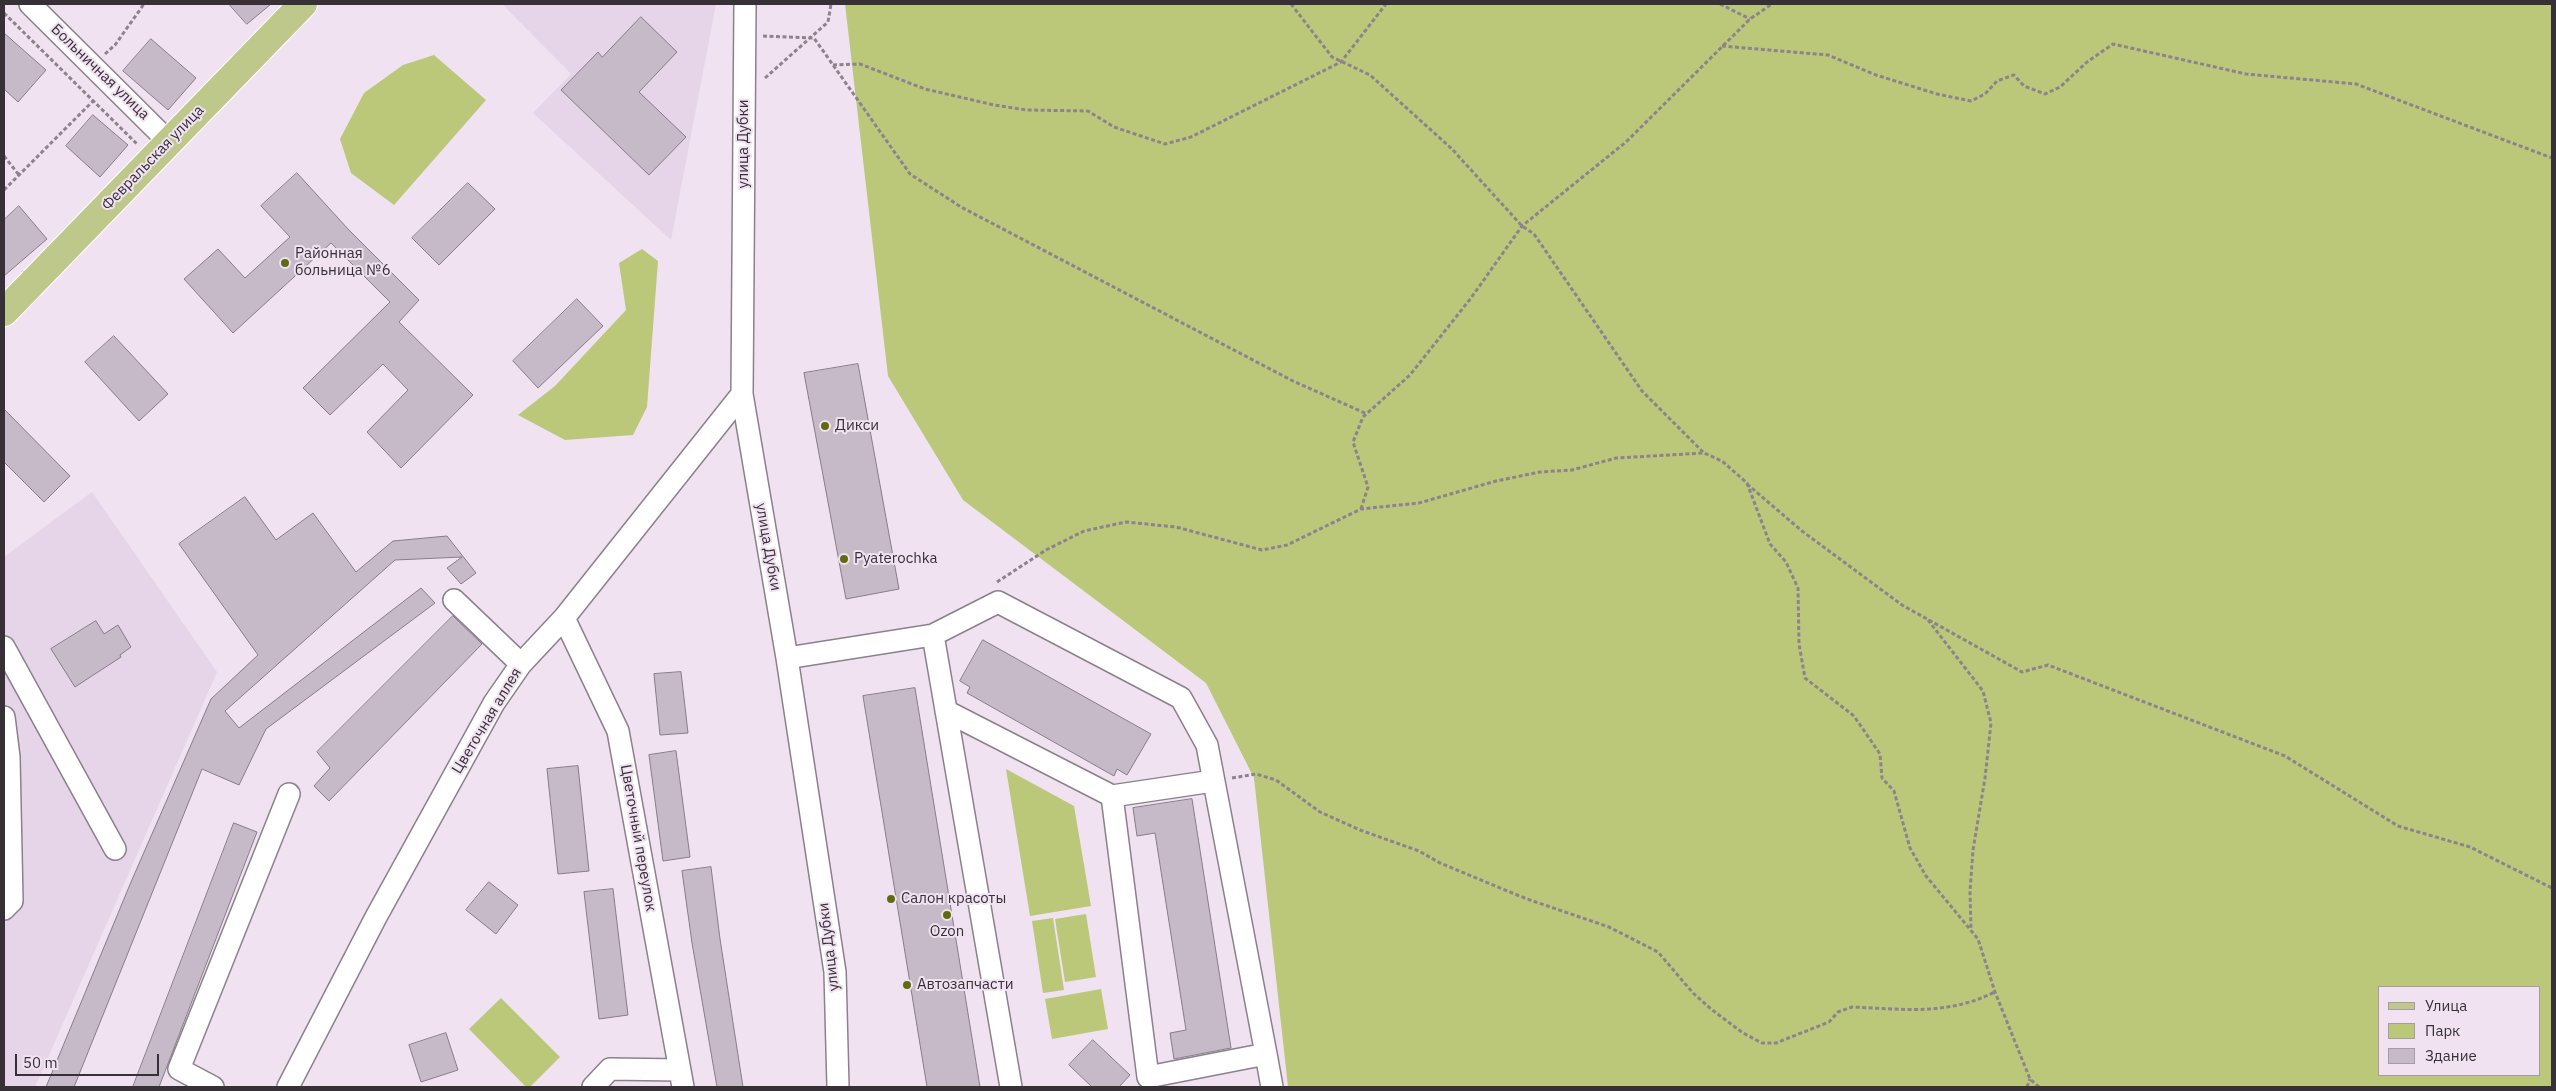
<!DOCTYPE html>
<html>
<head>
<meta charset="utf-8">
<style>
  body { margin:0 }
  #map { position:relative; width:2556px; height:1091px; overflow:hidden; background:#f0e2f1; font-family:"IBM Plex Sans",sans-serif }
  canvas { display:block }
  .frame { position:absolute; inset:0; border:5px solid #373137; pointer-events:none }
  .legend { position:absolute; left:2378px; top:986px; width:162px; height:90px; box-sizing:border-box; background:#f0e2f1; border:1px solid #a69ba7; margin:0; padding:6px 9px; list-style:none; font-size:15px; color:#373137 }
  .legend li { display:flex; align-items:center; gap:10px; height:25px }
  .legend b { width:25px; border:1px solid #a69ba7 }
  .scale { position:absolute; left:15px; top:1054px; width:144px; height:22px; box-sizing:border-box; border:2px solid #373137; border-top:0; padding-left:6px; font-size:15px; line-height:18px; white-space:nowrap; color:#373137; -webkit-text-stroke:4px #f0e2f1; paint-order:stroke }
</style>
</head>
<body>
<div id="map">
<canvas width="2556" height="1091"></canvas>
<div class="frame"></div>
<ul class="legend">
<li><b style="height:6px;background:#bfc88b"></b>Улица</li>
<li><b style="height:14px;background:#bbc87a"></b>Парк</li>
<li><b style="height:14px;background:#c7bac8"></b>Здание</li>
</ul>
<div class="scale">50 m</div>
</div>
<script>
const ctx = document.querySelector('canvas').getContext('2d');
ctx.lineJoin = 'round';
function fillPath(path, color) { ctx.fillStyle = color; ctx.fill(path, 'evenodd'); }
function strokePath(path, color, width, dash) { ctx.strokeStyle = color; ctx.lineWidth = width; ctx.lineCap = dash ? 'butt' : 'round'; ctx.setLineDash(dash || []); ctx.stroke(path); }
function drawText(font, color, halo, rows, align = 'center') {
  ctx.font = font + ' "IBM Plex Sans",sans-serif'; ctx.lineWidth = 4; ctx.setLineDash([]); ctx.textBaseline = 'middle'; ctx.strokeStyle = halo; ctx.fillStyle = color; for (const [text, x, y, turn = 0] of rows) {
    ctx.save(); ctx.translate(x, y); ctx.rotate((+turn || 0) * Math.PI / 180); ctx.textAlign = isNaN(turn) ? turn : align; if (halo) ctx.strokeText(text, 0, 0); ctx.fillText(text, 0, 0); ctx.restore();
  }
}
fillPath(new Path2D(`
  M502 4H716L671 240 533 113 571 74Z
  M92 492 217 672 35 1087H4V557Z`), '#e6d4e8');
fillPath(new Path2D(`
  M845 4H2552V1087H1288L1254 778 1206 683 963 500 888 376ZM2540 987V1075H2380V987Z
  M434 55 486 100 394 205 351 173 340 139 364 93 403 65Z
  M642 249 658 261 647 407 633 435 565 440 518 415 555 386 626 310 619 263Z
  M1006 769 1074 806 1091 906 1030 916Z
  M1086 914 1096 977 1065 982 1055 919Z
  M1053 918 1064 990 1043 993 1032 921Z
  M1101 989 1108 1029 1052 1039 1045 999Z
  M501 998 560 1057 530 1087H526L469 1029Z`), '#bbc87a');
const building = new Path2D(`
  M229 4H271L247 24Z
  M641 17 677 52 639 92 686 137 649 175 561 90 598 52 602 57Z
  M4 33 46 70 18 102 4 89Z
  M151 39 196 78 168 110 123 71Z
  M93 115 128 145 100 177 66 146Z
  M297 173 348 229 419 300 399 322 473 395 401 468 367 432 408 390 383 364 330 415 303 388 390 302 331 243 233 333 184 279 218 249 245 278 290 237 261 206Z
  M468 183 495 209 439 265 412 238Z
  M19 206 47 239 4 276V220Z
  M577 299 603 326 538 388 513 361Z
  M114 336 168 394 139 421 85 362Z
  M858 364 899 589 846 599 804 373Z
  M4 409 70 476 44 502 4 462Z
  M245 497 276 540 313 513 356 572 393 541 447 536 476 573 461 584 447 568 462 557 395 560 225 711 239 728 421 588 435 603 266 729 239 785 202 769 74 1087H46L131 882 211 699 258 655 179 544Z
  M453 616 482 644 329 801 314 786 330 768 317 752Z
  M96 621 104 634 118 625 131 647 120 655 121 657 75 687 51 649Z
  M983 640 1151 734 1127 775 1117 769 1114 776 967 693 970 687 960 681Z
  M681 672 688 733 660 735 654 674Z
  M915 688 980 1087H927L863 696Z
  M676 751 690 857 663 861 649 755Z
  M578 766 589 871 558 874 547 769Z
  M1192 799 1231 1048 1174 1059 1170 1033 1186 1030 1155 833 1137 836 1133 808Z
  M234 823 257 832 159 1087H133Z
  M711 867 720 939 743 1087H717L692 943 682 871Z
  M489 882 518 905 496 934 466 910Z
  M613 889 628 1015 599 1019 584 892Z
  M446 1033 458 1070 421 1082 409 1045Z
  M1093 1040 1130 1075 1119 1087H1092L1069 1065Z`);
fillPath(building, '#c7bac8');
strokePath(building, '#887c89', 1);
const minor = new Path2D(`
  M30 4 169 142
  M745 4 742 394 787 658 835 972 838 1087
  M454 600 521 664
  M564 618 618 731 683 1087
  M933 635 1011 1087
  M4 647 115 849
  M787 658 933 635 998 602 1181 698 1207 745 1266 1054 1148 1077 1112 796 1213 781
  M946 711 1112 796
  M4 717 9 757 12 901 4 909
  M1266 1054 1272 1087
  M213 1087 179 1069 289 794
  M288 1087 376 917 494 703 521 664 564 618 742 394
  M593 1087 610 1069 680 1070`);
const major = new Path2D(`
  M4 312 303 4`);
strokePath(minor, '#8c808d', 24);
strokePath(major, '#fff', 30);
strokePath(new Path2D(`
  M1291 4 1332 57 1370 75 1452 149 1522 226 1534 234 1642 391 1703 452
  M1720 4 1750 19
  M4 13 137 144
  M763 36 814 38 910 174 961 207 1293 381 1367 414
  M1722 46 1828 55 1876 75 1937 94 1971 101 1985 94 1997 81 2014 75 2024 86 2045 94 2060 87 2087 62 2113 44 2246 74 2356 84 2552 158
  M105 54 115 45 144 4
  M833 65 860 64 925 89 994 105 1027 110 1088 111 1114 127 1165 144 1191 137 1341 62 1386 4
  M765 78 828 22 831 4
  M4 156 19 175
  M4 190 93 101
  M1747 484 1802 531 1902 605 2022 672 2048 665 2285 756 2398 826 2470 847 2552 888
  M1361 509 1368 487 1353 442 1363 417 1410 375 1471 298 1522 226 1626 142 1750 19 1772 4
  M997 582 1046 550 1084 531 1126 522 1176 527 1262 550 1287 545 1361 509 1419 503 1496 481 1540 472 1572 470 1616 458 1704 453 1722 461 1747 483 1770 544 1786 562 1798 588 1799 644 1805 678 1854 716 1880 754 1882 778 1894 791 1910 848 1926 876 1978 939 1995 992 2030 1079 2039 1087
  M1928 620 1983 691 1991 723 1985 778 1973 850 1970 891 1971 930
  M1232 778 1256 774 1276 780 1320 812 1360 830 1419 851 1440 863 1527 899 1609 927 1658 952 1693 993 1711 1009 1743 1033 1762 1043H1776L1829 1022 1838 1012 1852 1007C1904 1009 1946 1016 1995 992
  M2027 1087 2030 1079`), '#8c838d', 3, [4, 2.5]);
strokePath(minor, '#fff', 21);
strokePath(major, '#bfc88b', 28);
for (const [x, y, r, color] of [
  [285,263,5,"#606b11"],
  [825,426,5,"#606b11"],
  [844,559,5,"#606b11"],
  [891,899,5,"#606b11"],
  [947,915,5,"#606b11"],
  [907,985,5,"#606b11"]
]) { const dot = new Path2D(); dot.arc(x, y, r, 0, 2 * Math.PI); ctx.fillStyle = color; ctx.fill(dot); strokePath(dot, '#f0e2f1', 2); }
drawText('15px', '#373137', '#f0e2f1', [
  ["Больничная улица",100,72,44],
  ["улица Дубки",744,144,-90],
  ["Февральская улица",153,158,-46],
  ["улица Дубки",768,547,80],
  ["Цветочная аллея",487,721,-59],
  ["Цветочный переулок",638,838,80],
  ["улица Дубки",829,947,-97]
]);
drawText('15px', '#373137', '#f0e2f1', [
  ["Районная",295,254],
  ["больница №6",295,271],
  ["Дикси",835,426],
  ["Pyaterochka",854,559],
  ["Салон красоты",901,899],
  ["Ozon",947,932,"center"],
  ["Автозапчасти",917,985]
], 'left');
</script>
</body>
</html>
